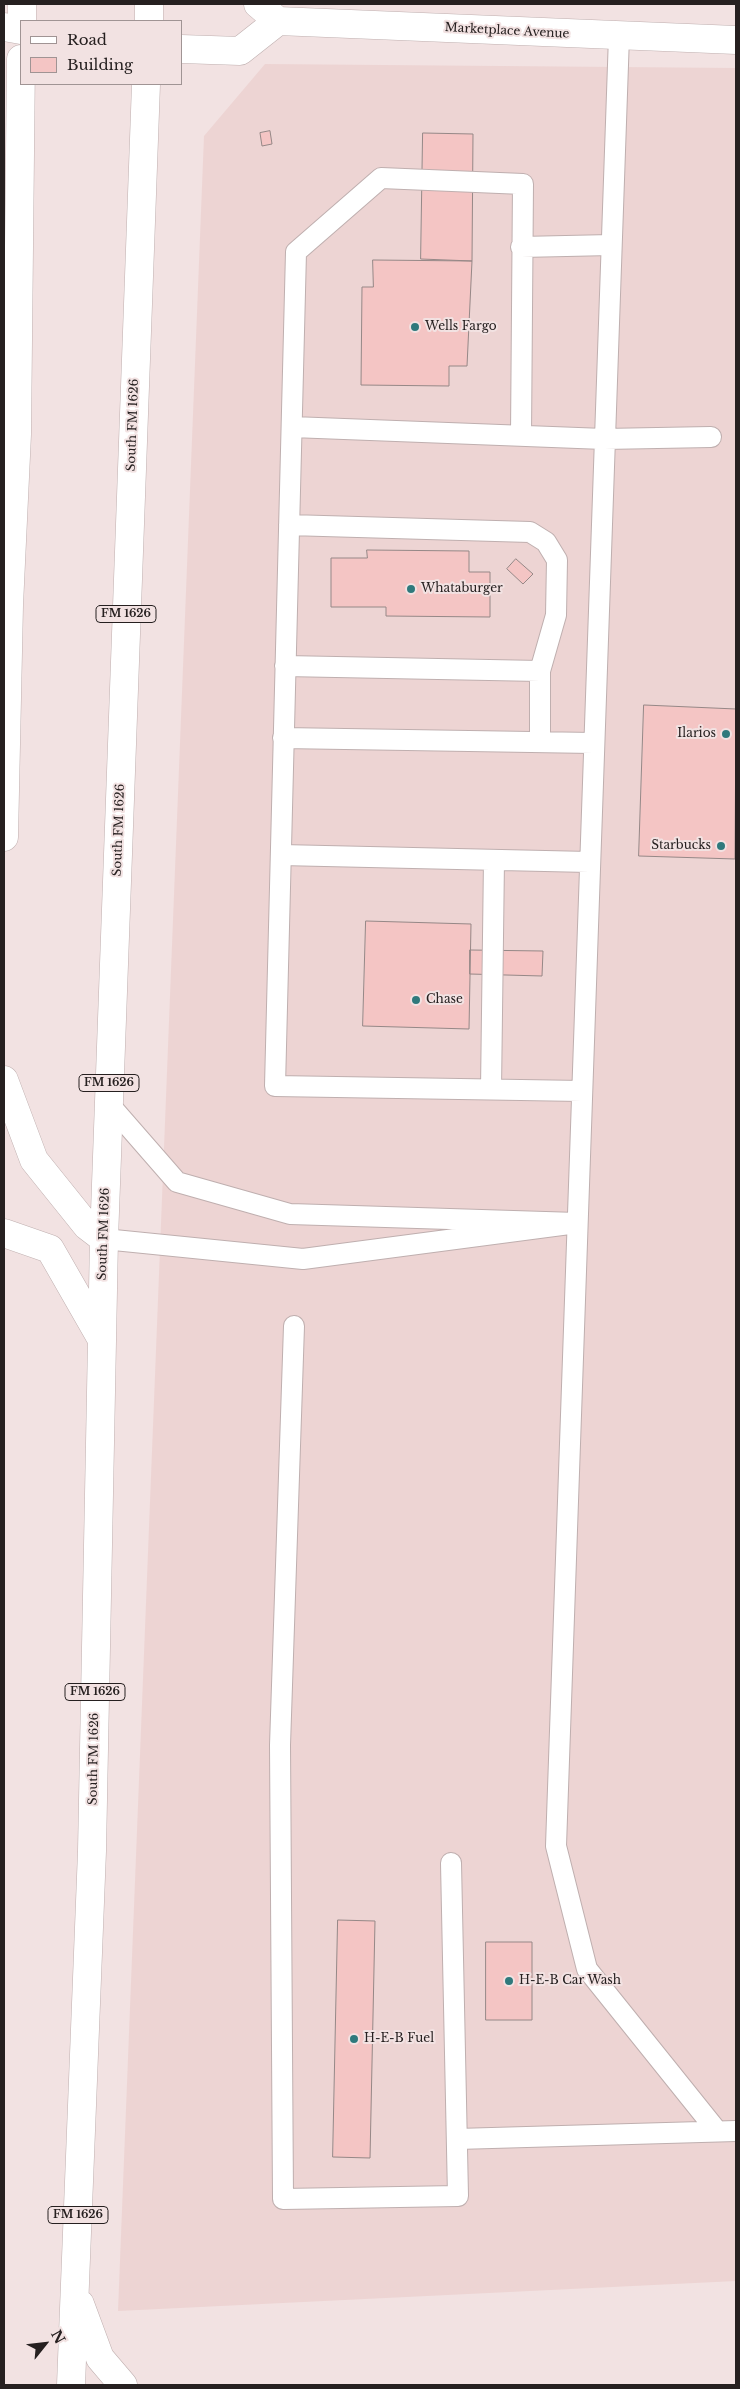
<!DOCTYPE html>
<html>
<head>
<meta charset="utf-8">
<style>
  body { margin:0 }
  #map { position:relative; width:740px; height:2389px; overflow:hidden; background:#f2e2e2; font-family:"Libre Baskerville",serif }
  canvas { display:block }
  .frame { position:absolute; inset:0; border:5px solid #262020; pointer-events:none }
  .legend { position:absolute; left:20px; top:20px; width:162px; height:65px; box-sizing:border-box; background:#f2e2e2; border:1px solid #a09494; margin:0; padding:6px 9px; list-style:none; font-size:15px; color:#262020 }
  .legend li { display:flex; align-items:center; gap:10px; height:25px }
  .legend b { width:25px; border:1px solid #a09494 }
  .north { position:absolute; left:20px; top:2319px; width:50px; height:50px; -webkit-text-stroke:4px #f2e2e2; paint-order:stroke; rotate:61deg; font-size:14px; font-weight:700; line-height:20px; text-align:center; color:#262020 }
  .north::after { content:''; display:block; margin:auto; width:18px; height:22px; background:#262020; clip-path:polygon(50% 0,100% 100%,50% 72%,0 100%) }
</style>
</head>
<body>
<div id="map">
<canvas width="740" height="2389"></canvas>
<div class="frame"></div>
<ul class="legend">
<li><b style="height:6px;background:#fff"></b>Road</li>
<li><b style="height:14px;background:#f4c5c4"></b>Building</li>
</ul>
<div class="north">N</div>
</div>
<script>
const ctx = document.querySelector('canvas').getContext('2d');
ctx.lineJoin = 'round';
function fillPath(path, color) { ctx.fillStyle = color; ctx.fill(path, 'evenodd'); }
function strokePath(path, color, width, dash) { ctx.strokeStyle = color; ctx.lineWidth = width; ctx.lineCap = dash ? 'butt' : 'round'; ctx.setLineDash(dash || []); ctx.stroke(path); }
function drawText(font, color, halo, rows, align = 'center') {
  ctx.font = font + ' "Libre Baskerville",serif'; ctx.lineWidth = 4; ctx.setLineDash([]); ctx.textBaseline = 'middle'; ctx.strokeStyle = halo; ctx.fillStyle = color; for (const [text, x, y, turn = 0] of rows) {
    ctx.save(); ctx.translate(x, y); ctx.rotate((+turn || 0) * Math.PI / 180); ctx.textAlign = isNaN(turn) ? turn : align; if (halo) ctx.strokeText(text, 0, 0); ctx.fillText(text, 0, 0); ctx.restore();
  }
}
fillPath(new Path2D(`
  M265 64 736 68V2281L118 2311 204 136Z`), '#edd4d3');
const building = new Path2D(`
  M270 131 272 144 262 146 260 133Z
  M423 133 473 134 472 261 421 259Z
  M373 260 472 261 467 366H449V386L361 385 362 287H373Z
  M367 550 469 551V572H490V617L386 616V607H331V558H367Z
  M516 559 533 574 523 584 507 569Z
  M644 705 736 709 735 859 639 856Z
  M366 921 471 924 469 1029 363 1026Z
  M470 950 543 951 542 976 470 974Z
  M338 1920 375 1921 370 2158 333 2157Z
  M486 1942H532V2020H486Z`);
fillPath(building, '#f4c5c4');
strokePath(building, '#968887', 1);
const lane = new Path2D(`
  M619 36 556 1846 587 1969 717 2131
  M521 247 611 245
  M292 427 604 439 711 437
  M521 435 523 184 381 178 296 252 275 1086 582 1091
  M289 525 530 532 546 542 557 560 556 615 540 671V741
  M285 666 540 671
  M283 738 593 743
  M281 855 589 862
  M491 1089 494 860
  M104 1239 303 1259 577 1223 290 1214 177 1182 109 1104
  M294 1326 280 1745 283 2199 458 2196 451 1863
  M457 2139 736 2131`);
const street = new Path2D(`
  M258 4 278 21 736 40
  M181 49 240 51 278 21`);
const secondary = new Path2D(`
  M4 27 21 30`);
const primary = new Path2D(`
  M22 4V21
  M149 21V4
  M4 837 9 605 17 434 21 59
  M4 1080 34 1160 87 1226 104 1239
  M4 1233 50 1249 101 1338
  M80 2304 100 2358 123 2385
  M71 2385 92 1851 104 1239 146 84`);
strokePath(lane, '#bfafaf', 22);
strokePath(street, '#bfafaf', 29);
strokePath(secondary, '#bfafaf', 29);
strokePath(primary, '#bfafaf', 29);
strokePath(lane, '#fff', 20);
strokePath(street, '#fff', 28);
strokePath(secondary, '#fff', 28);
strokePath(primary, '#fff', 28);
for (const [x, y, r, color] of [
  [415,327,5,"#2f797c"],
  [411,589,5,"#2f797c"],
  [726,734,5,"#2f797c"],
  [721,846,5,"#2f797c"],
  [416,1000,5,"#2f797c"],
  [509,1981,5,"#2f797c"],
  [354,2039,5,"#2f797c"]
]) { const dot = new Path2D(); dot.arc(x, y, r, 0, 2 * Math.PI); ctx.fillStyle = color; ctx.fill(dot); strokePath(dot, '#f2e2e2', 2); }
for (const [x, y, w] of [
  [126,614,60],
  [109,1083,60],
  [95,1692,60],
  [78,2215,60]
]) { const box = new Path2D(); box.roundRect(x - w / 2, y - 8.5, w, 17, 4); ctx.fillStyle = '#f2e2e2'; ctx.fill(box); strokePath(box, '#262020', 1); }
drawText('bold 11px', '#262020', null, [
  ["FM 1626",126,614],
  ["FM 1626",109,1083],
  ["FM 1626",95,1692],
  ["FM 1626",78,2215]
]);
drawText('12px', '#262020', '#f2e2e2', [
  ["Marketplace Avenue",507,31,3],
  ["South FM 1626",133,425,-88],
  ["South FM 1626",119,830,-88],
  ["South FM 1626",104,1234,-88],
  ["South FM 1626",94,1759,-89]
]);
drawText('12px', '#262020', '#f2e2e2', [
  ["Wells Fargo",425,327],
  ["Whataburger",421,589],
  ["Ilarios",716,734,"right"],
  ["Starbucks",711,846,"right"],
  ["Chase",426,1000],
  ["H-E-B Car Wash",519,1981],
  ["H-E-B Fuel",364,2039]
], 'left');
</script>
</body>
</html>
